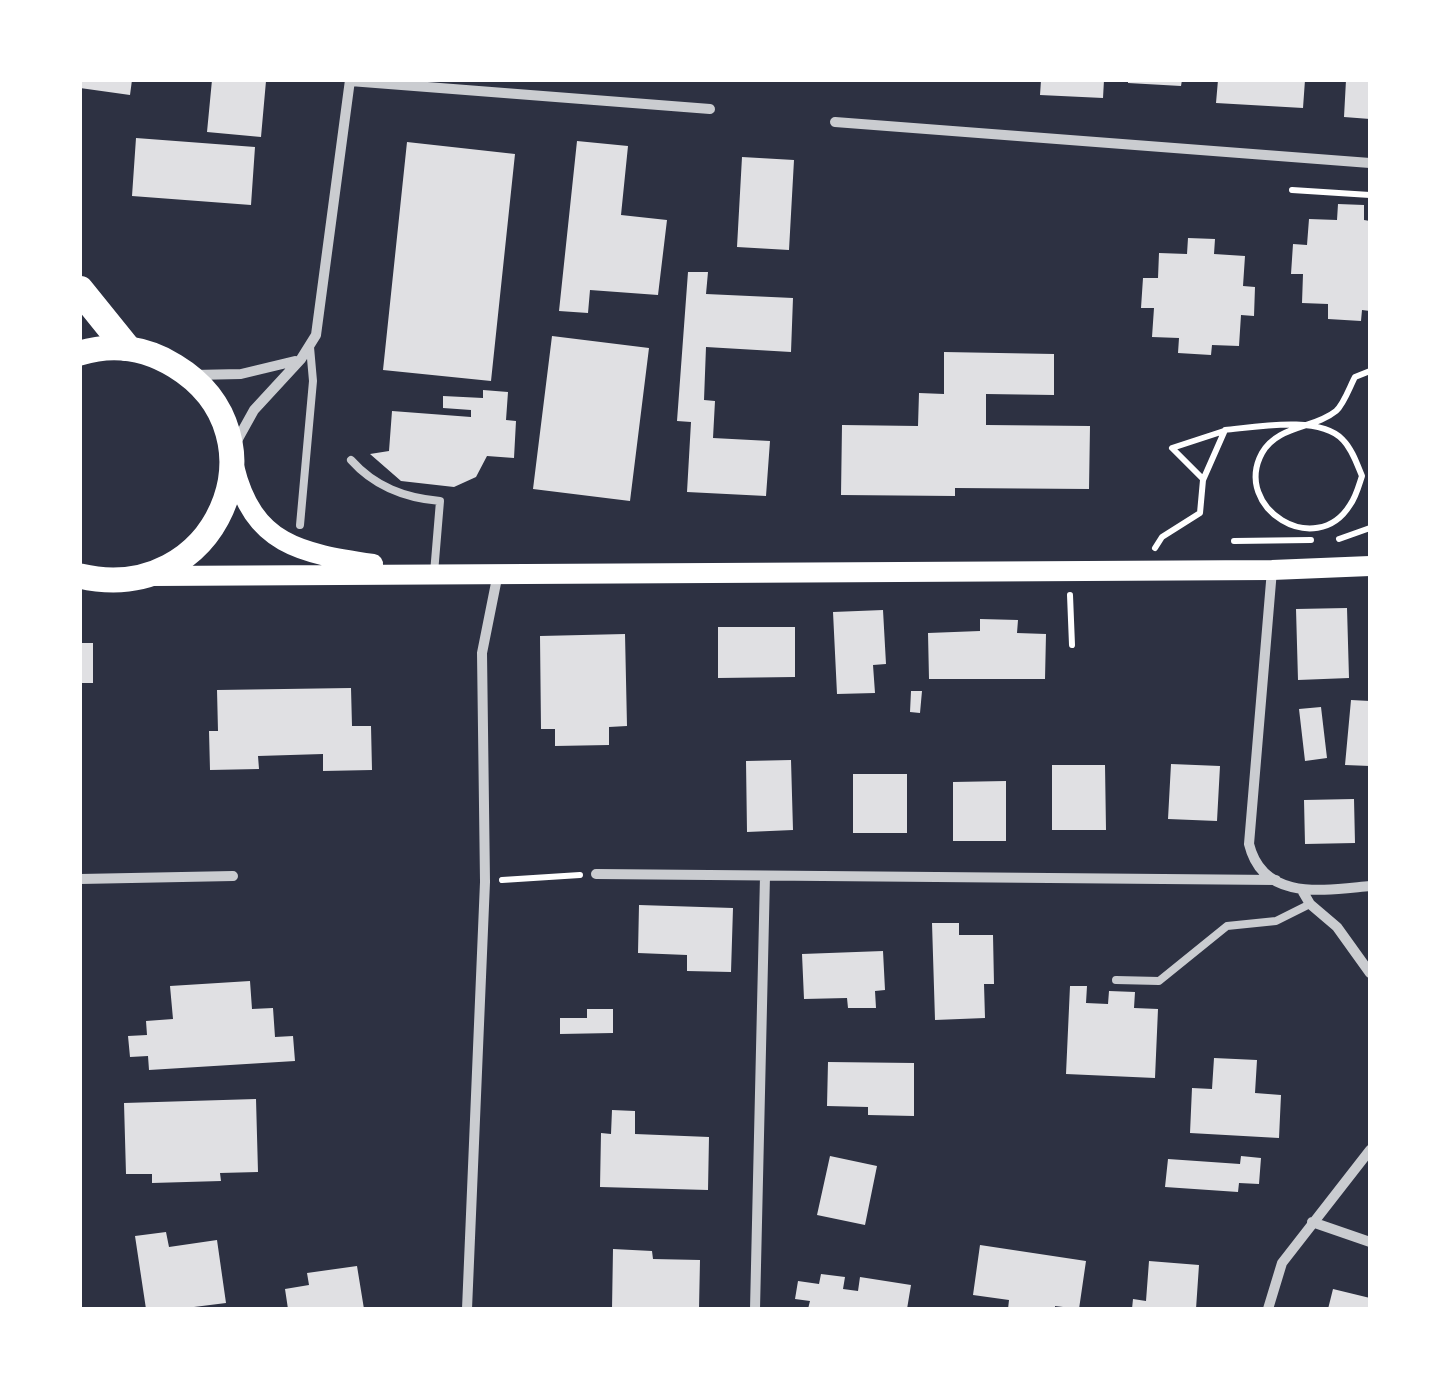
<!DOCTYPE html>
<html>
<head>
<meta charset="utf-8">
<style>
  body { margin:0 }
  #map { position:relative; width:1450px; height:1389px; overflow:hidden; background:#2d3142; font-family:Jost,sans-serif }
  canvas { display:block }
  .frame { position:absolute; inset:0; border:82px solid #fff; pointer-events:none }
</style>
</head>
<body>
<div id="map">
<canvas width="1450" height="1389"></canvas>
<div class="frame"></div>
</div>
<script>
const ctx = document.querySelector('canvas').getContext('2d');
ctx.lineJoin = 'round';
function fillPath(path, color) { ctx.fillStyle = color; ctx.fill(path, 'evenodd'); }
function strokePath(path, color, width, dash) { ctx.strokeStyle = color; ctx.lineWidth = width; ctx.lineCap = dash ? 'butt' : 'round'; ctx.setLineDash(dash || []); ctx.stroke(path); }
fillPath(new Path2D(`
  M80 80H132L130 95 80 88Z
  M212 80 266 81 261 137 207 132Z
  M1041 80H1104L1103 98 1040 95Z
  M1128 80H1182L1181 86 1128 83Z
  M1218 80H1305L1303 108 1216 103Z
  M1346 80H1370V119L1344 117Z
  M136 138 255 147 251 205 132 196Z
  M577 141 628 146 621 215 667 220 658 295 590 290 588 313 559 311Z
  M407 142 515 154 491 381 383 370Z
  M742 157 794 160 789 250 737 247Z
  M1338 204 1364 205V220L1370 221V311L1362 310 1361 321 1328 319V304L1302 303 1303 274H1291L1293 244 1307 245 1309 219 1337 220Z
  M1188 238 1215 239 1214 254 1245 256 1243 286 1255 287 1254 316 1241 315 1239 346 1212 345 1211 355 1178 353 1179 338 1152 337 1154 308H1141L1143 278H1158L1159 253 1187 254Z
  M688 272H708L706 294 793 298 791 352 706 347 704 400 715 401 713 438 770 441 766 496 687 492 691 422 677 421Z
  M552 336 649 348 630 501 533 489Z
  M944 352 1054 354V395L986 394V425L1090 426 1089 489 955 488V496L841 495 842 425 918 426 919 393 944 394Z
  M483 390 508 392 506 420 516 421 514 458 487 456 476 477 454 487 401 481 370 454 389 451 392 411 471 417V410L443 408V396L483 398Z
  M1347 608 1349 678 1298 680 1296 609Z
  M883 610 886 664 873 665 875 693 837 694 833 612Z
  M980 619 1018 620 1017 633 1046 634 1045 679H929L928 633 980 631Z
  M718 627H795V677L718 678Z
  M625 634 627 726 609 727V745L555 746V729H541L540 636Z
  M80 643H93V683H80Z
  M351 688 352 726H371L372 770 323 771V754L258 756 259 769 210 770 209 731H218L217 690Z
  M911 691H922L920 713 910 712Z
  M1351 700 1370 701V766L1345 765Z
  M1321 707 1327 758 1305 761 1299 709Z
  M791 760 793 830 747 832 746 761Z
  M1171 764 1220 766 1217 821 1168 819Z
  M1052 765H1105L1106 830H1052Z
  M853 774H907V833H853Z
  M1006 781V841H953V782Z
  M1354 799 1355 843 1305 844 1304 800Z
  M639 905 733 908 731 972 687 971V955L638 953Z
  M932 923H959V935H993L994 984H984L985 1018 935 1020Z
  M883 951 885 990 875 991 876 1008H848L847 998 804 999 802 954Z
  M250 981 252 1009 273 1008 275 1037 293 1036 295 1061 149 1070 148 1056 130 1057 128 1036 147 1035 146 1021 173 1019 170 986Z
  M1070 986H1087L1086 1003 1108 1004 1109 991 1135 992 1134 1008 1158 1009 1155 1078 1066 1074Z
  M587 1009H613V1033L560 1034V1018H587Z
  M1214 1058 1257 1060 1255 1093 1281 1095 1279 1138 1190 1133 1192 1088 1212 1089Z
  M828 1062 914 1063V1116L868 1115V1107L827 1106Z
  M256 1099 258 1172 220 1173 221 1181 152 1183V1174H126L124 1103Z
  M612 1110 635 1111V1134L709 1137 708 1190 600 1187 601 1133 611 1134Z
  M830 1156 877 1166 865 1225 817 1215Z
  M1241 1156 1261 1158 1259 1184 1239 1183 1238 1192 1165 1187 1168 1159 1240 1164Z
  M166 1232 169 1247 217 1240 226 1303 178 1309H146L135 1236Z
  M980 1245 1086 1261 1079 1309 1055 1306V1309H1008L1009 1300 973 1295Z
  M613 1249 652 1251 653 1259 700 1260 699 1309H612Z
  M1149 1261 1199 1265 1196 1309H1132L1133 1299 1146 1301Z
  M357 1266 364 1309H288L285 1289 309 1285 307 1273Z
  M821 1274 845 1277 843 1289 858 1291 860 1277 911 1285 907 1309H808L810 1301 795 1299 798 1281 819 1284Z
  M1333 1289 1370 1298V1309H1328Z`), '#e0e0e3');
strokePath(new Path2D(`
  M1292 190 1370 195
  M1203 479 1172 448 1224 431
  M1339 539 1370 528
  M1234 541 1311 540
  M1155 548 1162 537 1200 513 1203 480 1225 430C1256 427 1320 415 1343 440 1352 449 1357 464 1362 476 1359 485 1356 497 1350 505 1316 560 1232 508 1262 453 1278 425 1314 429 1336 411 1344 404 1350 386 1355 377L1370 371
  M1070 595 1072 645
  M502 880 580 875`), '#fff', 6);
strokePath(new Path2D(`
  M351 460C375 487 405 498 440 501L434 573
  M300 525 313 381 310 347
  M1116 980 1159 981 1227 926 1276 921 1310 904`), '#caccd0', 8);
strokePath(new Path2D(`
  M350 81 710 109
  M835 122 1370 163
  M194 375 241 374 295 361
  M234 446 254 410 301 359 316 335 350 80
  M1272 570 1249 844C1263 902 1325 890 1370 886
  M596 874 1276 880
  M80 879 233 876
  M1303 892 1310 904 1337 927 1370 973
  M1312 1222 1370 1242
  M467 1309 485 882 482 653 498 573
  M755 1309 765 876
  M1268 1309 1282 1263 1370 1150`), '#caccd0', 10);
strokePath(new Path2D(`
  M234 466C253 545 300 553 373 564
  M153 576 1272 570 1370 566`), '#fff', 20);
strokePath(new Path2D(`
  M80 353C113 343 146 348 175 366 290 436 216 608 80 576`), '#fff', 25);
strokePath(new Path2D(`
  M80 290 126 347`), '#fff', 28);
</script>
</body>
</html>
